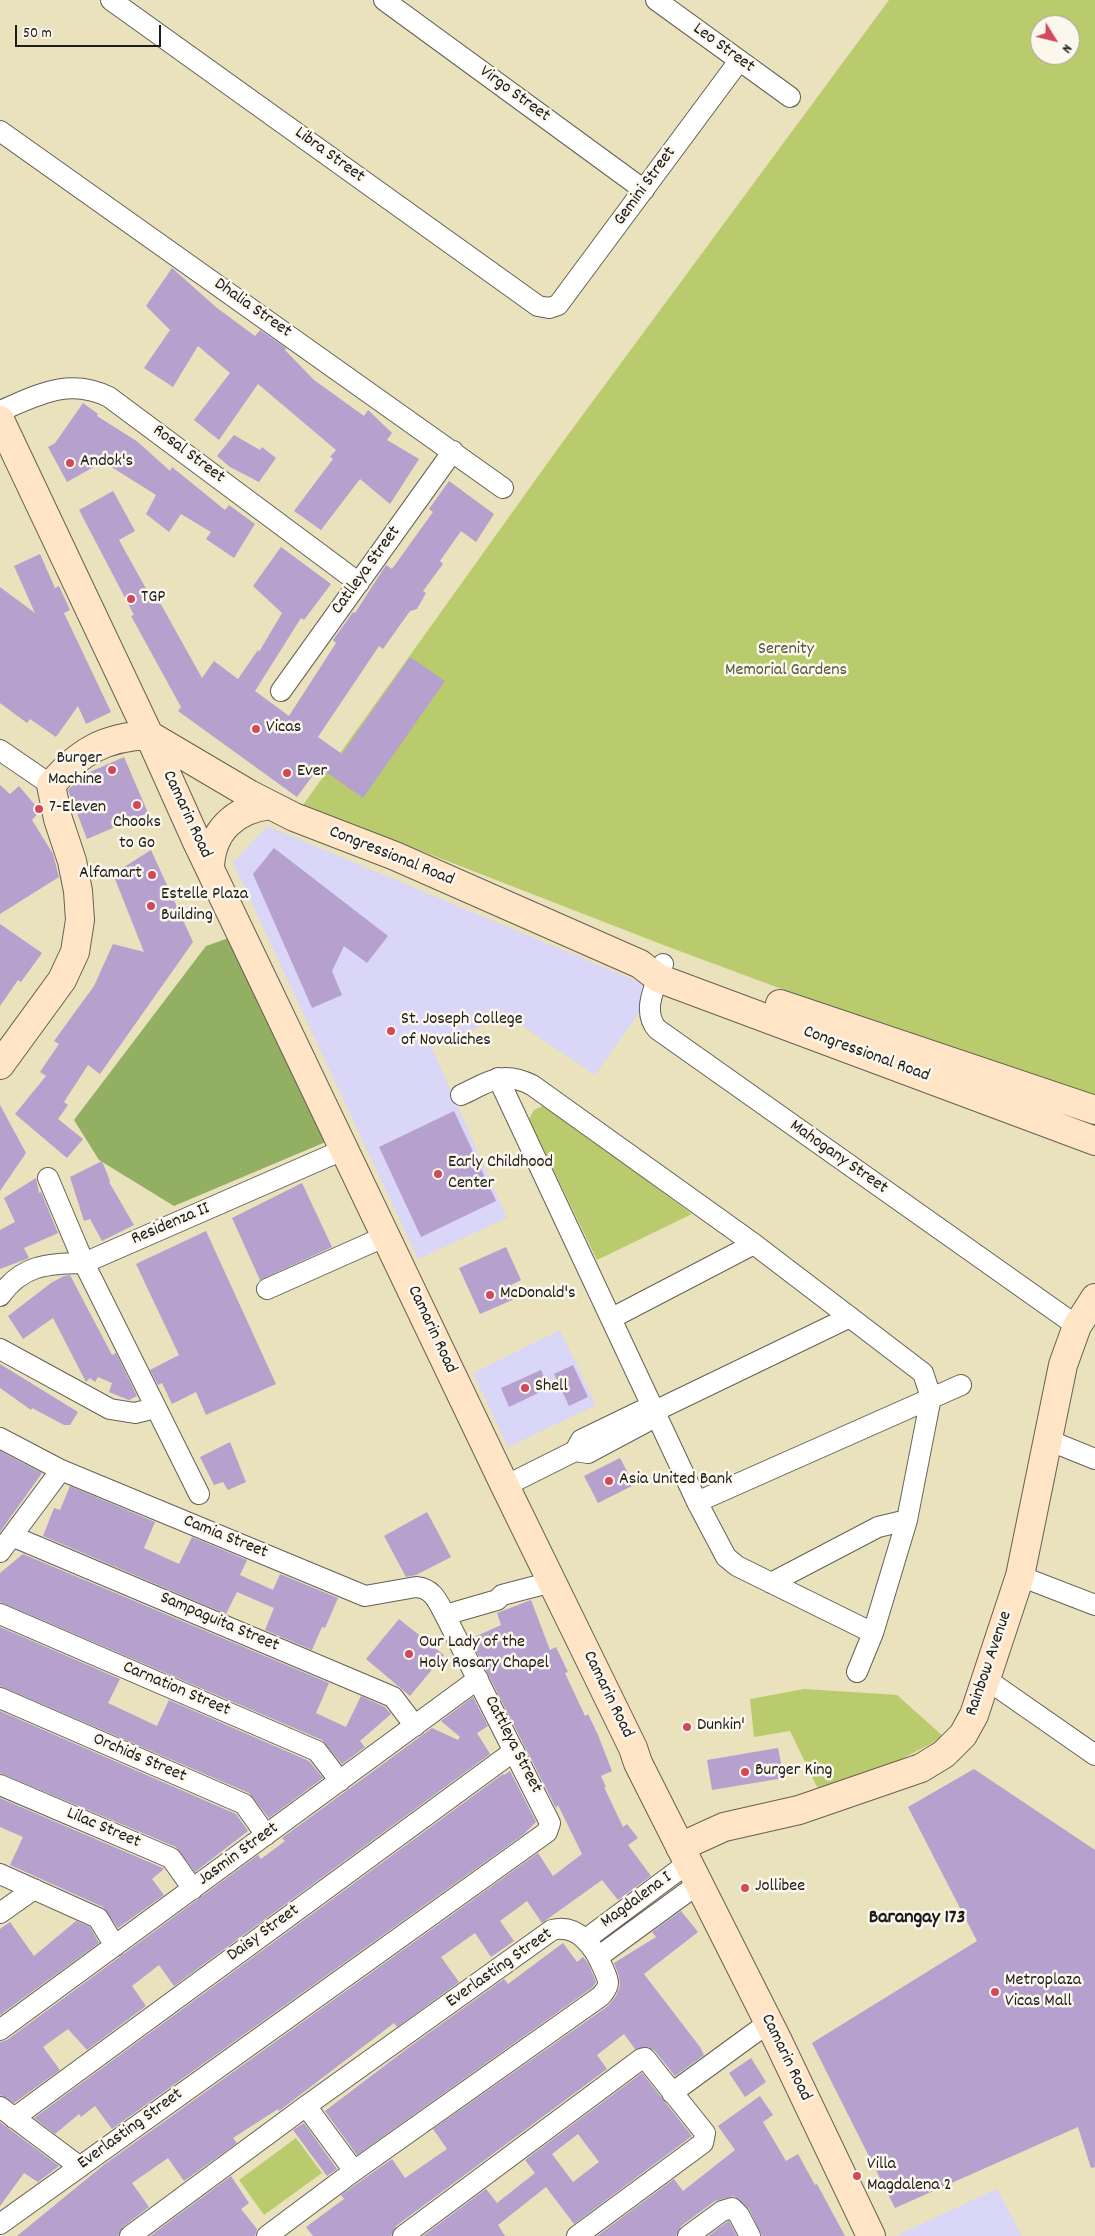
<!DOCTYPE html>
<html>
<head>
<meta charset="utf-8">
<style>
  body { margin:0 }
  #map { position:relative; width:1095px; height:2236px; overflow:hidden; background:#eae1bd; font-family:Dekko,sans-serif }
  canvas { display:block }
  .north { position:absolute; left:1030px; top:15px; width:50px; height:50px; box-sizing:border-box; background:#fbf7ec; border:1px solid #a29f99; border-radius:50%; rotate:126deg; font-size:14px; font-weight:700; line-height:20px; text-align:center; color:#1c1c1c }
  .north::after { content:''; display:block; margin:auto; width:18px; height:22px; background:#d1495b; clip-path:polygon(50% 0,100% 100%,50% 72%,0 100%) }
  .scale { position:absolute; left:15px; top:25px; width:146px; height:22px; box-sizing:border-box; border:2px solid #1c1c1c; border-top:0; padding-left:6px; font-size:15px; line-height:18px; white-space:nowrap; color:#1c1c1c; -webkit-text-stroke:4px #fbf7ec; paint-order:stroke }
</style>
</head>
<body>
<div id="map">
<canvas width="1095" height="2236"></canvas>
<div class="north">N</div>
<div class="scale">50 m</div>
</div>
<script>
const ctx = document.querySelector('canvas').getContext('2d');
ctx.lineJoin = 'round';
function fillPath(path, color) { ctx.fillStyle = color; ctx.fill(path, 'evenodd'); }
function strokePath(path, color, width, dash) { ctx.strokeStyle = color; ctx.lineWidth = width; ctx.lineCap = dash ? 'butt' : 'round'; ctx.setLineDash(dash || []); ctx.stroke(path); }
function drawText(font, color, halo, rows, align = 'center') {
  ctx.font = font + ' Dekko,sans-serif'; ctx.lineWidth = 5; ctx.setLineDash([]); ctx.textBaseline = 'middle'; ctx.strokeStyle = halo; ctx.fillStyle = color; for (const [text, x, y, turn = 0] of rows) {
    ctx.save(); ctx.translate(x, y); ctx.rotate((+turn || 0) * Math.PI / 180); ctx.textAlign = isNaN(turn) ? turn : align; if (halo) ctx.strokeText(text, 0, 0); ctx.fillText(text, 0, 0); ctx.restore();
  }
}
fillPath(new Path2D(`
  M267 826 646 985 641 1010 595 1075 506 1015 432 1048 507 1218 418 1259 233 863Z
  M560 1330 596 1405 508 1447 473 1373Z
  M997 2189 1022 2236H895Z`), '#dad6f7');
fillPath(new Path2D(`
  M889 0H1095V1099L911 1037 666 946 303 805 559 447ZM1040 25H1070V55H1040Z
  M545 1105 692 1214 597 1260 529 1119 534 1110Z
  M804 1689 897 1695 944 1737 880 1770 818 1789 790 1731 754 1737 750 1699Z
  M296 2138 322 2173 264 2215 239 2180Z`), '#bacb6e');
fillPath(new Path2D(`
  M237 935 335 1138 174 1206 99 1160 74 1120 206 946Z`), '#93af61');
fillPath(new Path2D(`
  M172 268 217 308 255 336 260 330 286 348 285 350 314 380 364 416 368 410 392 433 387 440 419 459 390 504 360 479 321 530 294 511 333 459 330 457 336 450 258 384 219 440 194 420 230 373 198 346 173 387 144 368 170 330 146 306Z
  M83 403 98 414 97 416 138 442 170 471 172 467 225 510 229 505 255 524 234 558 206 539 211 532 181 514 169 532 146 514 156 495 94 456 99 464 67 482 48 447 55 443Z
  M234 435 260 450 262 447 276 458 259 482 230 467 217 456Z
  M449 481 494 514 476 542 461 531 440 561 443 564 423 591 426 593 417 609 410 611 383 649 379 646 318 737 342 754 410 657 445 681 363 798 319 767 297 797 178 711 181 707 131 616 134 615 79 510 113 491 135 531 119 540 154 603 159 601 202 678 214 661 238 679 258 650 259 652 282 613 253 586 281 547 331 584 304 620 301 618 255 691 289 716 336 643 333 640 353 612 355 613 386 565 392 569 433 512 429 509Z
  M40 554 55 588 59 586 70 610 64 613 111 712 86 724 78 706 56 737 30 719 27 723 0 703V587L35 613 14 566Z
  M124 757 148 813 87 839 68 790 83 775Z
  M0 785 10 794 19 786 40 811 32 820 53 854 59 877 0 914Z
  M274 848 388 936 367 963 344 946 332 971 342 995 312 1008 253 874Z
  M151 850 193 942 100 1074 88 1065 64 1102 68 1105 58 1119 83 1139 67 1158 15 1114 46 1076 40 1072 59 1044 54 1041 94 986 113 944 144 952 113 874Z
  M0 924 42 953 21 982 18 980 0 1006Z
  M0 1105 26 1153 0 1191Z
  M454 1111 496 1201 421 1237 379 1147Z
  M102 1161 110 1181 109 1182 134 1225 102 1241 90 1219 84 1221 70 1177Z
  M36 1178 39 1193 41 1192 58 1233 24 1248 29 1258 0 1269V1230L15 1222 4 1198Z
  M302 1183 332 1247 260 1280 232 1218Z
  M206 1231 276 1384 206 1415 196 1392 172 1404 162 1383 158 1385 150 1370 179 1355 136 1264Z
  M506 1247 521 1280 511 1285 517 1298 480 1314 459 1268Z
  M70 1275 112 1355 116 1353 137 1396 129 1400 109 1392 112 1383 98 1377 95 1382 90 1378 86 1382 53 1318 23 1339 8 1316 51 1283 64 1276Z
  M0 1364 78 1412 70 1425H64L32 1408 31 1410 0 1388Z
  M573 1365 588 1397 569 1406 554 1374Z
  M541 1370 549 1388 509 1407 501 1388Z
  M230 1442 246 1482 228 1490 223 1482 214 1485 200 1457Z
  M0 1451 42 1473 0 1532Z
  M620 1458 634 1485 598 1503 584 1476Z
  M70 1486 155 1522 144 1548 179 1564 192 1537 247 1560 240 1575 273 1590 280 1574 338 1598 325 1628 322 1627 312 1650 265 1630 274 1608 237 1592 226 1614 43 1536 54 1508 60 1510Z
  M427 1512 451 1557 416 1575 406 1577 384 1536Z
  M23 1554 329 1683 316 1713 346 1727 361 1696 385 1707 391 1714 360 1741 365 1747 342 1764 322 1740 0 1602V1573Z
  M531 1600 550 1650 556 1647 568 1672 565 1673 585 1716 588 1714 598 1735 612 1771 601 1776 606 1787H604L623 1827 627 1824 638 1838 628 1845 651 1876 618 1900 602 1880 542 1923 527 1901 500 1921 514 1941 491 1957 475 1933 441 1957 459 1982 397 2027 394 2023 279 2111 278 2109 233 2138 237 2143 184 2181 168 2158 132 2183 149 2207 123 2227 118 2236H17L105 2164 538 1853 553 1876 582 1854 558 1805 556 1808 470 1639 501 1625 497 1613Z
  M399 1619 444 1655 410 1696 366 1659Z
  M0 1627 120 1679 108 1703 157 1726 169 1700 309 1761 323 1778 269 1818 249 1793 0 1686Z
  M473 1697 488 1726 477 1733 490 1754 174 1986 159 1965 132 1986 146 2006 87 2050 68 2029 43 2047 60 2070 14 2103 0 2095V2042L7 2040 258 1855 261 1859 285 1841 282 1838 432 1728 458 1740 460 1737 441 1721Z
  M0 1711 236 1814 248 1831 195 1872 176 1847 0 1773Z
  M778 1748 784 1778 712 1790 707 1760Z
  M974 1769 1095 1850V2167L1091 2168 1078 2127 895 2208 812 2043 977 1941 908 1807Z
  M510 1771 536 1822 524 1834 112 2129 95 2106 81 2117 79 2114 55 2134 34 2118 503 1774 504 1775Z
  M0 1798 163 1868 164 1869 152 1879 164 1895 118 1928 103 1907 10 1865 23 1837 0 1827Z
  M681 1911 698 1932 644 1974 700 2047 704 2055 675 2076 654 2050 648 2047 635 2049 624 2034 597 2055 607 2069 396 2226 391 2236H313L306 2227 344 2199 341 2195 392 2159 405 2178 447 2149 433 2129 608 2006 616 1996 620 1986 619 1976 614 1963 656 1937 652 1932Z
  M76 1921 90 1927 99 1943 0 2015V1929L10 1922 34 1956Z
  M563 1943 577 1962 583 1957 588 1963 596 1982 593 1987 357 2155 325 2111 408 2048 504 1979 508 1984Z
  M751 2058 766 2082 745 2097 729 2073Z
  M642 2073 692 2136 574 2224 546 2187 498 2225 505 2236H423L486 2189 497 2203 535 2173 525 2160ZM578 2134 599 2162 573 2182 552 2154Z
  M760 2096 773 2115 763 2122 786 2161 798 2154 815 2185 817 2184 845 2236H762L749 2209 734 2196 715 2201 681 2226 676 2236H597L674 2179 683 2191 735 2150 718 2126Z
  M0 2122 59 2166 38 2182 24 2173 0 2206Z
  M304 2123 337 2169 327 2176 293 2130Z
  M231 2176 249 2203 241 2209 257 2229 255 2236H150Z
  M729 2221 737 2236H708L727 2222Z`), '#b5a0ce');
const street = new Path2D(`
  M111 0 538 306 549 308 558 305 739 61
  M384 0 644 190
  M656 0 790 97
  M0 131 503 488
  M0 411C38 395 69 377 109 397L359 583
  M281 691 453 451
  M0 750 51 785
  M663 964C656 985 641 1010 657 1029L1077 1326
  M498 1078 697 1502 726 1557 737 1566 873 1633
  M461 1095C489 1082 501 1070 532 1085L754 1244 923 1373 931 1397 907 1520 873 1633 857 1672
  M48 1178 84 1263 199 1494
  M267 1289 386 1236
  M0 1296C23 1264 47 1264 84 1263L345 1149
  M612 1318 754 1244
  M0 1349 110 1409 135 1413 155 1408
  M0 1438 61 1470 365 1596 416 1587C433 1588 438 1602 445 1615L550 1823 547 1832 0 2224
  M1048 1440 1095 1459
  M575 1451 588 1453 646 1422
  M505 1486 575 1451 581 1440 643 1410 655 1411 850 1317
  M697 1502 961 1385
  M12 1536 393 1697 415 1726
  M0 1552 61 1470
  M1020 1576 1095 1605
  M771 1583 878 1527 907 1520
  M0 1614 317 1751 340 1781
  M445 1615 497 1600 502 1595 552 1582
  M986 1679 1095 1755
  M0 1698 244 1804 266 1835
  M0 1785 171 1858 193 1889
  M0 1874 98 1918 115 1946
  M0 1913 34 1889
  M586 1939 688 1863
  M598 1957 698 1884
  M0 2030 478 1679
  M672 2093 768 2023
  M306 2106 354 2171
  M0 2107 80 2167
  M14 2118 514 1751
  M130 2236 306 2106 552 1930C578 1923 595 1948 603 1968 605 1973 608 1978 608 1983 608 1988 604 1992 601 1996L354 2171 267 2236
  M403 2236 641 2059 645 2058 705 2133 703 2143 577 2236
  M688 2236 722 2211 732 2208 739 2215 750 2236`);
const secondary = new Path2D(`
  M0 420 149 735 197 842 505 1486 633 1748 638 1763 778 2041 871 2236
  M149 735 249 794 294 817 395 856 640 964 658 978 1095 1141
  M210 868C211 831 235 809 270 805
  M780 1004 1095 1110
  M0 1065 62 980 75 952 80 920 78 891 72 861 58 819 51 785C80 751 105 737 149 735
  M680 1847 724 1827 799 1810 921 1768 944 1754 963 1735 974 1715 1020 1576 1063 1365 1077 1326 1095 1298`);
strokePath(street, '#646154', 22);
strokePath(secondary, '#646154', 30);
strokePath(street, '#fff', 20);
strokePath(secondary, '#ffe4c6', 28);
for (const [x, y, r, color] of [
  [70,463,5,"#d1495b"],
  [131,599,5,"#d1495b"],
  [256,729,5,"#d1495b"],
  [112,770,5,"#d1495b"],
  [287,773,5,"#d1495b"],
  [137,805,5,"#d1495b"],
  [39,809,5,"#d1495b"],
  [152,875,5,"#d1495b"],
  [151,906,5,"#d1495b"],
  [391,1031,5,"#d1495b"],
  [438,1174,5,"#d1495b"],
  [490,1295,5,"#d1495b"],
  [525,1388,5,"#d1495b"],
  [609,1481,5,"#d1495b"],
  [409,1654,5,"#d1495b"],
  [687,1727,5,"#d1495b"],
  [745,1772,5,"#d1495b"],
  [745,1888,5,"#d1495b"],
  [995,1992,5,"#d1495b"],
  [857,2176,5,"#d1495b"]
]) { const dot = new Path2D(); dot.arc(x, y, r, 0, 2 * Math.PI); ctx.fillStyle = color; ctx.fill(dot); strokePath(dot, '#fbf7ec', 2); }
drawText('18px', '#1c1c1c', '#fbf7ec', [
  ["Leo Street",723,49,36],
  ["Virgo Street",514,95,36],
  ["Libra Street",329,156,36],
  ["Gemini Street",646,187,-54],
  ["Dhalia Street",252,309,35],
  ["Rosal Street",188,455,37],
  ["Catlleya Street",367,571,-54],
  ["Camarin Road",186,815,65],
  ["Congressional Road",391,857,22],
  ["Congressional Road",866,1055,20],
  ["Mahogany Street",838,1158,35],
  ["Residenza II",171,1225,-23],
  ["Camarin Road",431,1330,65],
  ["Camia Street",225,1538,22],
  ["Sampaguita Street",219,1623,23],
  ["Rainbow Avenue",990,1664,-71],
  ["Carnation Street",176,1690,23],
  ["Camarin Road",607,1695,64],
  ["Cattleya Street",512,1745,63],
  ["Orchids Street",139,1759,23],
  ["Lilac Street",103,1829,23],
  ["Jasmin Street",239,1855,-36],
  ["Magdalena I",637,1901,-36],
  ["Daisy Street",264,1934,-36],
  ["Everlasting Street",500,1969,-35],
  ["Camarin Road",785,2058,64],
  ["Everlasting Street",131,2130,-36]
]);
drawText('18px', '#1c1c1c', '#fbf7ec', [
  ["Andok's",80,463],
  ["TGP",141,599],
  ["Vicas",266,729],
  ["Burger",102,760,"right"],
  ["Machine",102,781,"right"],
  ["Ever",297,773],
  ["7-Eleven",49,809],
  ["Chooks",137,824,"center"],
  ["to Go",137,845,"center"],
  ["Alfamart",142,875,"right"],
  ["Estelle Plaza",161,896],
  ["Building",161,917],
  ["St. Joseph College",401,1021],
  ["of Novaliches",401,1042],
  ["Early Childhood",448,1164],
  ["Center",448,1185],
  ["McDonald's",500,1295],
  ["Shell",535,1388],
  ["Asia United Bank",619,1481],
  ["Our Lady of the",419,1644],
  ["Holy Rosary Chapel",419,1665],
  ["Dunkin'",697,1727],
  ["Burger King",755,1772],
  ["Jollibee",755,1888],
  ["Metroplaza",1005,1982],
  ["Vicas Mall",1005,2003],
  ["Villa",867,2166],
  ["Magdalena 2",867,2187]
], 'left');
drawText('18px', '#535939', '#fbf7ec', [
  ["Serenity",786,651],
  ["Memorial Gardens",786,672]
]);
drawText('bold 20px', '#1c1c1c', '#fbf7ec', [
  ["Barangay 173",917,1919]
]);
</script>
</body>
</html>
